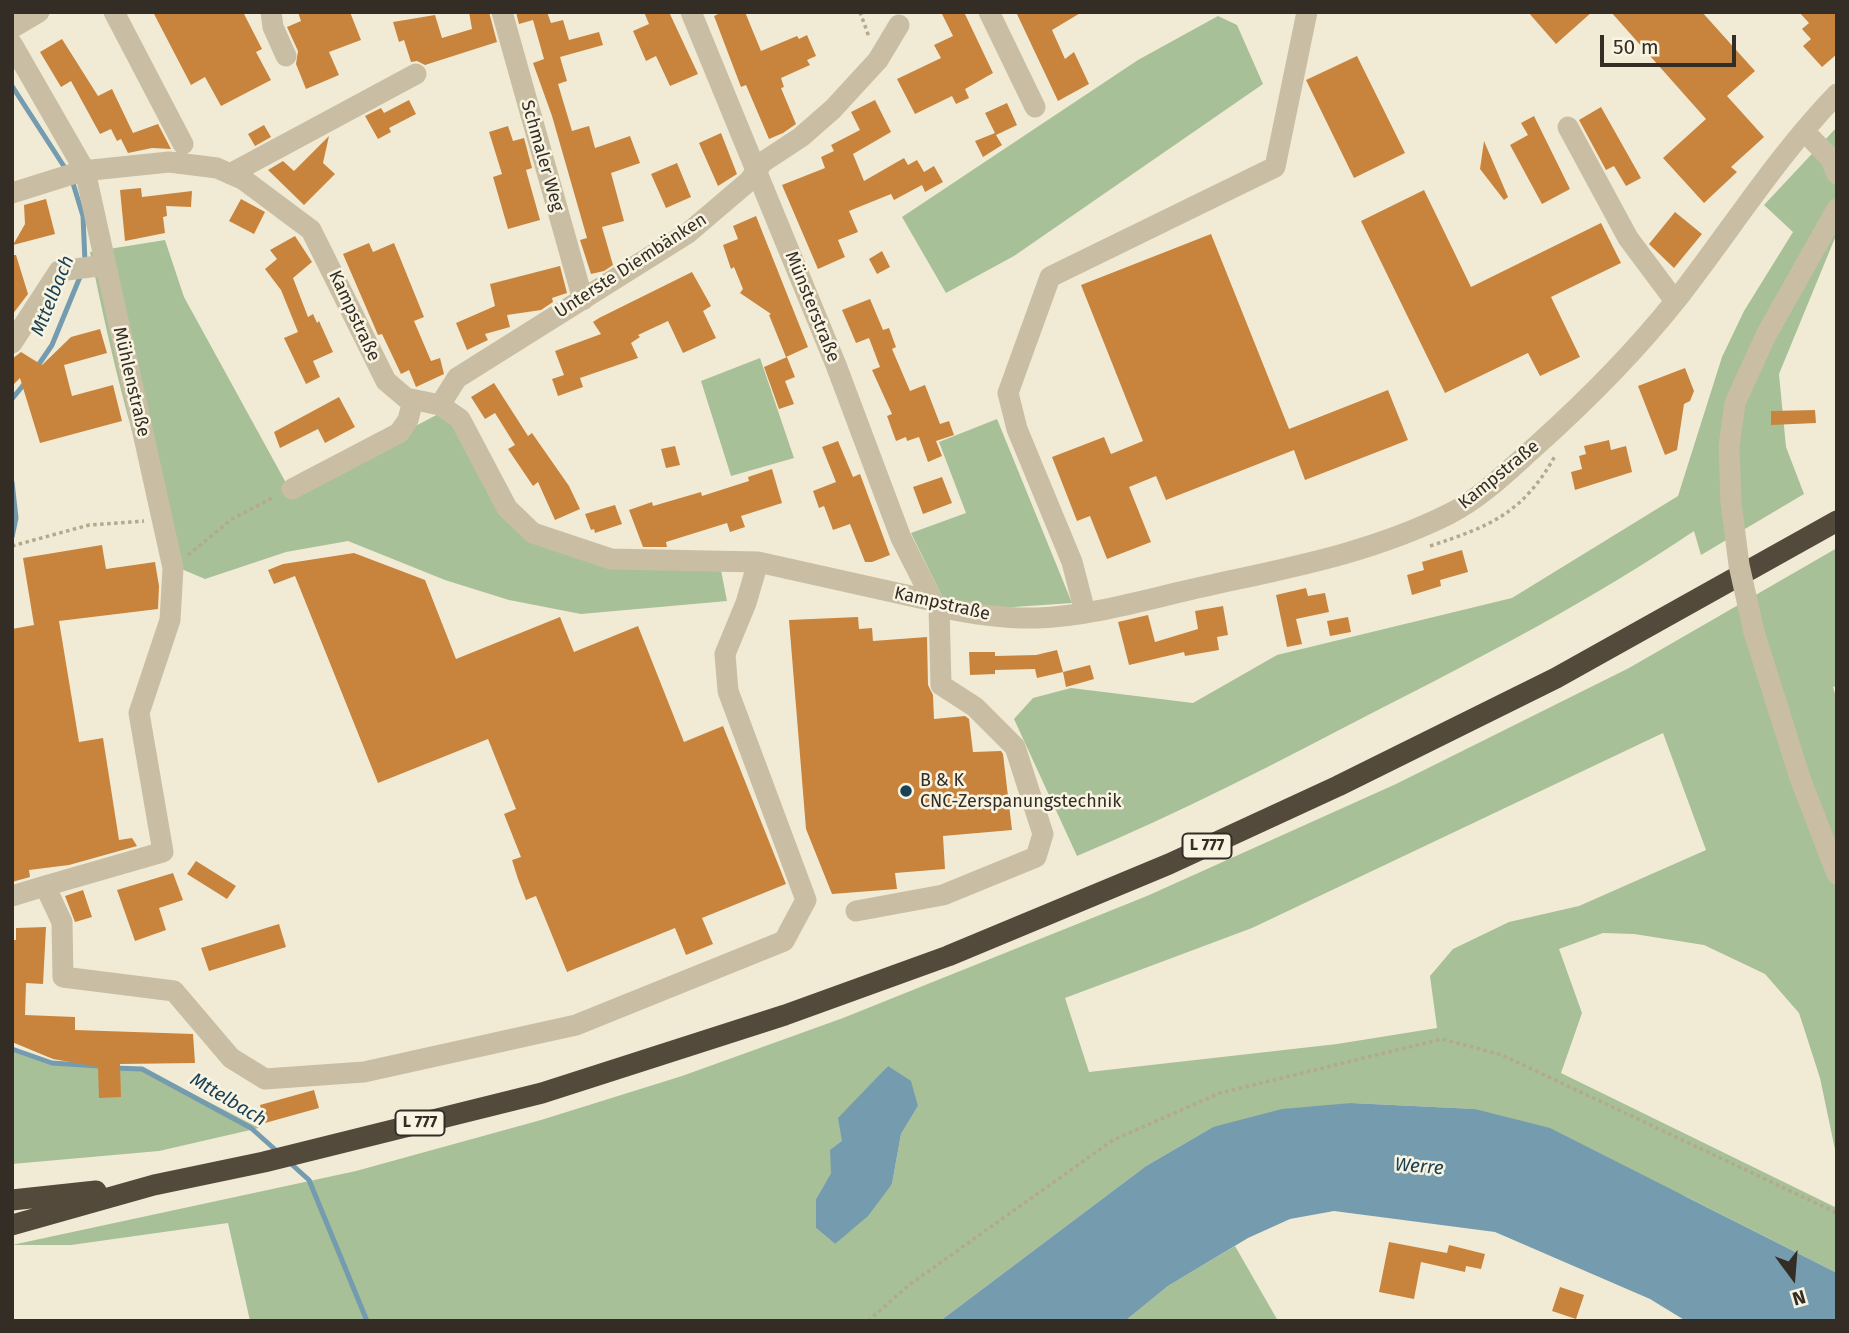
<!DOCTYPE html>
<html>
<head>
<meta charset="utf-8">
<style>
  body { margin:0 }
  #map { position:relative; width:1849px; height:1333px; overflow:hidden; background:#f1ebd6; font-family:"Fira Sans",sans-serif }
  canvas { display:block }
  .frame { position:absolute; inset:0; border:14px solid #332d25; pointer-events:none }
  .north { position:absolute; left:1758px; top:1242px; width:70px; height:70px; -webkit-text-stroke:5px #f9f4e2; paint-order:stroke; rotate:164deg; font-size:19px; font-weight:700; line-height:28px; text-align:center; color:#332d25 }
  .north::after { content:''; display:block; margin:auto; width:24px; height:32px; background:#332d25; clip-path:polygon(50% 0,100% 100%,50% 72%,0 100%) }
  .scale { position:absolute; left:1600px; top:35px; width:136px; height:32px; box-sizing:border-box; border:4px solid #332d25; border-top:0; padding-left:9px; font-size:21px; line-height:24px; white-space:nowrap; color:#332d25; -webkit-text-stroke:5px #f9f4e2; paint-order:stroke }
</style>
</head>
<body>
<div id="map">
<canvas width="1849" height="1333"></canvas>
<div class="frame"></div>
<div class="north">N</div>
<div class="scale">50 m</div>
</div>
<script>
const ctx = document.querySelector('canvas').getContext('2d');
ctx.lineJoin = 'round';
function fillPath(path, color) { ctx.fillStyle = color; ctx.fill(path, 'evenodd'); }
function strokePath(path, color, width, dash) { ctx.strokeStyle = color; ctx.lineWidth = width; ctx.lineCap = dash ? 'butt' : 'round'; ctx.setLineDash(dash || []); ctx.stroke(path); }
function drawText(font, color, halo, rows, align = 'center') {
  ctx.font = font + ' "Fira Sans",sans-serif'; ctx.lineWidth = 5; ctx.setLineDash([]); ctx.textBaseline = 'middle'; ctx.strokeStyle = halo; ctx.fillStyle = color; for (const [text, x, y, turn = 0] of rows) {
    ctx.save(); ctx.translate(x, y); ctx.rotate((+turn || 0) * Math.PI / 180); ctx.textAlign = isNaN(turn) ? turn : align; if (halo) ctx.strokeText(text, 0, 0); ctx.fillText(text, 0, 0); ctx.restore();
  }
}
fillPath(new Path2D(`
  M1218 16 1237 25 1263 84 1014 256 946 293 902 217 1138 60Z
  M1837 127V233L1779 374 1786 447 1804 494 1701 555 1694 531C1592 600 1484 656 1374 712 1276 763 1180 813 1077 856L1014 719 1033 698 1071 688 1193 703 1277 655 1512 598 1678 496 1722 357 1744 311 1793 232 1764 205Z
  M165 240 184 297 291 492 442 412 533 539 720 565 727 601 581 614 509 600 445 580 348 541 286 552 205 579 179 568C137 467 112 360 90 252Z
  M760 358 794 458 731 476 701 381Z
  M997 419 1072 603 985 609 943 598 911 533 966 513 939 442Z
  M1837 548V686L1833 687 1837 700V1159L1820 1078 1799 1013 1765 974 1704 945 1634 934 1603 933 1559 949 1582 1013 1561 1073 1837 1208V1273L1687 1197 1475 1109 1351 1103 1213 1127 1146 1166 940 1321H250L228 1223 71 1245H12L356 1171 541 1120 682 1076 843 1018 1147 896 1396 784 1629 668ZM1663 733 1706 850 1579 906 1509 922 1453 949 1430 976 1437 1028 1337 1044 1089 1072 1065 998 1252 928ZM888 1066 918 1106 901 1134 892 1184 835 1244 816 1228V1199L831 1173 842 1141 876 1080Z
  M12 1048 53 1062 143 1068 259 1128 159 1151 12 1164Z
  M1235 1246 1278 1321H1125L1168 1286Z`), '#a7c097');
fillPath(new Path2D(`
  M888 1066 911 1081 918 1106 901 1134 892 1184 868 1216 835 1244 816 1228V1199L831 1173 830 1150 842 1141 838 1118Z
  M1351 1103 1475 1109 1550 1128 1837 1273V1321H1686L1650 1299 1495 1232 1334 1211 1290 1219 1248 1238 1168 1286 1125 1321H940L1146 1166 1213 1127 1282 1109Z`), '#759cae');
strokePath(new Path2D(`
  M12 86 67 171
  M72 180 83 216 85 262
  M37 367 52 345 82 272
  M12 399 25 383
  M12 482 16 518 12 537
  M12 1049 52 1063 98 1066
  M114 1068 142 1069 251 1128 279 1153
  M289 1162 309 1180 367 1321`), '#759cae', 5);
fillPath(new Path2D(`
  M153 12H243L262 49 256 52 271 80 221 106 205 77 191 85Z
  M298 12H350L361 40 329 52 339 75 306 89 296 64 298 51 287 27 301 21Z
  M469 12H489L497 42 425 65 417 61 411 62 404 40 399 42 393 22 435 15 442 38 472 29Z
  M516 12H547L551 23 563 20 569 40 599 32 603 45 560 57 567 81 558 84 572 131 589 126 595 148 630 136 640 163 611 173 624 221 602 227 613 265 604 271 591 274 580 240 587 238 552 116 533 63 544 59 533 20 519 24Z
  M644 12H669L698 74 670 86 656 56 646 61 633 31 649 24Z
  M722 12H745L761 51 797 36 799 39 807 35 816 56 807 60 810 65 781 78 784 87 781 88 796 124 783 133 769 139 746 85 741 87 714 16Z
  M941 12H964L993 73 965 89 969 98 956 104 952 96 915 114 897 79 941 58 934 45 953 36Z
  M1016 12H1082L1052 30 1065 59 1074 52 1089 84 1058 101Z
  M1528 12H1592L1556 44Z
  M1611 12H1702L1755 71 1727 96 1764 137 1731 167 1737 172 1704 203 1663 158 1706 119Z
  M1799 12H1837V54L1822 67 1803 46 1811 39 1802 29 1809 23Z
  M62 39 98 96 112 89 133 133 158 124 171 149 152 148 128 153 121 139 117 141 111 129 100 134 71 81 61 87 40 52Z
  M1357 56 1405 153 1354 178 1306 80Z
  M409 100 416 114 389 128 391 132 378 139 365 116 381 108 384 113Z
  M875 100 891 132 853 154 864 181 904 158 908 165 917 160 924 172 934 166 943 182 925 192 922 185 894 200 891 194 849 211 858 232 838 240 845 257 818 269 782 185 825 168 821 157 834 151 831 145 860 130 851 112Z
  M1007 103 1017 125 996 135 1002 145 983 157 975 141 995 133 985 113Z
  M1601 107 1641 178 1626 186 1614 166 1606 170 1579 120Z
  M1534 116 1570 189 1542 204 1510 145 1528 135 1521 123Z
  M264 125 271 137 255 146 248 134Z
  M508 126 513 141 524 138 532 168 526 170 540 220 508 229 493 177 502 174 489 132Z
  M721 133 737 174 718 186 699 143Z
  M329 136 323 163 335 174 304 205 268 170 283 161 294 171Z
  M1484 141 1508 197 1504 200 1480 169Z
  M677 163 691 197 666 208 651 174Z
  M141 188 142 197 192 191 191 207 166 206 167 216 163 217 165 233 125 241 120 190Z
  M1424 190 1471 287 1601 223 1621 263 1551 297 1580 357 1540 376 1528 353 1445 393 1361 221Z
  M46 199 55 234 13 245 25 224 24 205Z
  M241 199 265 212 254 234 229 221Z
  M1675 212 1702 234 1674 268 1649 244Z
  M756 216 808 347 786 357 769 315 771 314 740 293 743 289 734 267 731 269 723 245 738 239 733 226Z
  M1211 234 1289 429 1388 390 1408 440 1305 480 1294 450 1166 500 1156 476 1129 487 1151 542 1107 559 1090 516 1077 521 1052 457 1104 437 1111 454 1143 441 1081 285Z
  M295 236 312 262 293 278 308 317 313 314 317 323 319 321 333 352 313 361 320 377 306 384 284 338 298 332 281 290 265 269 277 259 270 250Z
  M369 243 373 252 394 243 424 317 414 321 431 361 440 358 444 374 416 387 409 370 401 374 382 334 378 335 343 254Z
  M882 251 890 267 877 274 869 259Z
  M12 255H16L28 294 12 315Z
  M560 266 567 293 552 298 553 302 541 310 507 315 510 327 485 334 488 340 467 350 456 323 495 306 490 284Z
  M692 272 711 306 703 311 716 338 683 353 668 321 638 335 640 337 631 343 638 358 580 378 583 387 558 396 552 379 564 375 555 351 601 334 593 322 599 318Z
  M870 299 883 330 889 328 896 347 892 349 910 391 925 385 940 424 949 421 954 435 936 441 942 456 928 462 919 437 907 441 906 437 896 441 887 416 892 414 872 370 880 367 869 338 856 343 842 310Z
  M100 329 107 353 64 365 72 396 113 385 122 421 40 443 20 378 12 386V359L21 352 42 365 71 337Z
  M787 357 795 377 785 381 794 404 779 409 764 367Z
  M1685 368 1694 391 1690 401 1684 404 1677 450 1665 455 1638 386Z
  M494 383 528 436 532 433 569 486 580 509 555 520 538 482 533 486 508 449 515 445 495 413 485 419 471 397Z
  M339 397 355 427 325 443 318 429 280 448 274 432Z
  M1815 410 1816 423 1771 425V411Z
  M1609 440 1611 450 1626 446 1632 472 1575 490 1571 472 1582 469 1579 456 1586 454 1584 446Z
  M838 441 853 477 860 474 890 555 872 562H865L850 524 833 530 824 506 819 508 813 491 836 482 822 447Z
  M675 446 680 465 666 468 661 449Z
  M772 469 782 503 741 516 745 527 730 532 727 523 666 542 667 547H643L629 510 652 502 653 506 701 492 702 496 749 481 748 477Z
  M942 477 952 503 923 514 913 487Z
  M615 505 622 524 595 533 594 529 591 530 585 514Z
  M102 545 106 569 155 562 159 586 158 609 59 621 79 742 103 738 119 840 132 838 137 846 69 865 29 870 30 877 12 882V629L34 625 23 558Z
  M1462 550 1468 572 1440 580 1441 586 1412 595 1407 575 1424 570 1422 562Z
  M354 553 425 580 456 659 560 617 574 652 638 626 684 742 723 726 786 884 702 918 713 944 686 955 675 928 567 972 536 896 526 900 518 879 512 860 521 857 504 814 516 809 488 739 378 783 295 576 274 584 268 570 283 564Z
  M1306 588 1308 596 1325 593 1329 612 1296 619 1302 644 1287 647 1276 595Z
  M1223 606 1228 635 1217 637 1219 650 1185 656 1184 652 1129 665 1118 622 1148 615 1155 642 1198 629 1195 611Z
  M858 617 859 629 872 628 873 641 927 637 928 685 933 695 934 719 965 716 969 719 973 752 1001 751 1003 754 1012 830 943 836 945 869 895 873 897 889 832 894 806 829 789 620Z
  M1348 617 1351 632 1330 636 1327 621Z
  M1057 650 1063 672 1037 678 1035 669 995 670V674L970 675 969 652H995V656L1036 655Z
  M1090 665 1094 679 1066 687 1063 672Z
  M196 861 236 886 227 899 187 874Z
  M173 873 183 900 159 908 166 930 135 941 117 890Z
  M83 890 92 917 75 922 65 896Z
  M279 924 286 947 209 971 201 948Z
  M46 927 43 984 26 983 25 1015 75 1017V1030L193 1034 195 1063 120 1064 121 1097 99 1098 98 1067 53 1059 12 1042V940H16V928Z
  M314 1090 319 1108 265 1123 260 1105Z
  M1389 1242 1447 1253 1449 1245 1485 1254 1481 1269 1466 1266 1465 1272 1421 1262 1414 1299 1379 1292Z
  M1560 1287 1584 1295 1576 1319 1552 1311Z`), '#c8843d');
strokePath(new Path2D(`
  M860 12 869 37
  M12 546 89 525 144 521
  M1430 546C1491 526 1523 513 1555 456
  M188 555 232 519 274 497
  M868 1321 909 1285 1113 1140 1220 1093 1442 1039 1502 1055 1837 1213`), '#b4a88d', 3.5, [3.5, 3.5]);
strokePath(new Path2D(`
  M114 12 183 144
  M271 12 273 27 286 56
  M502 12 583 300
  M691 12 836 365 901 538 933 601
  M989 12 1035 107
  M12 28 39 12
  M12 44 85 171 173 568 170 620 139 713 163 852 45 886
  M1568 127 1628 238 1675 301
  M1805 132 1831 159 1837 174
  M230 174 416 74
  M12 193 82 171 169 162 217 168 244 180 311 230 386 381 406 398 440 405 460 419 507 508 533 533 611 559 758 562 933 601 939 607C972 614 1003 619 1037 618 1095 616 1154 597 1211 585 1293 567 1373 552 1449 514 1481 498 1509 470 1536 446 1586 401 1635 352 1677 299 1730 231 1777 156 1837 94
  M12 343 59 271 106 265
  M440 405 457 378 688 233 749 181 763 162 801 137 833 109 878 60 899 25
  M292 489 399 433 408 420 413 400
  M1731 502 1729 446 1735 403 1766 335 1837 209
  M1085 612 1072 562 1017 429 1008 393 1050 277 1275 167 1307 12
  M1754 632 1800 778 1837 874
  M12 896 45 886 62 922 63 977 174 991 231 1058 265 1079 364 1072 576 1025 784 941 806 900 728 691 725 654 746 603 758 562
  M856 911 943 895 1036 857 1043 834 1015 747 975 707 941 685 939 607`), '#c9bea3', 21);
strokePath(new Path2D(`
  M12 1200 96 1191
  M12 1225 154 1185 264 1162 542 1093 785 1015 948 956 1169 864 1338 786 1556 678 1837 521`), '#544a3c', 21);
strokePath(new Path2D(`
  M1731 502 1739 565 1754 632`), '#c9bea3', 21);
for (const [x, y, r, color] of [
  [906,791,7,"#1a4155"]
]) { const dot = new Path2D(); dot.arc(x, y, r, 0, 2 * Math.PI); ctx.fillStyle = color; ctx.fill(dot); strokePath(dot, '#f9f4e2', 2.5); }
for (const [x, y, w] of [
  [1207,846,49],
  [420,1123,49]
]) { const box = new Path2D(); box.roundRect(x - w / 2, y - 12.5, w, 25, 5); ctx.fillStyle = '#f9f4e2'; ctx.fill(box); strokePath(box, '#332d25', 2); }
drawText('bold 16px', '#332d25', null, [
  ["L 777",1207,846],
  ["L 777",420,1123]
]);
drawText('18px', '#332d25', '#f9f4e2', [
  ["Schmaler Weg",542,156,74],
  ["Unterste Diembänken",631,266,-33],
  ["Münsterstraße",812,307,68],
  ["Kampstraße",354,316,65],
  ["Mühlenstraße",131,382,77],
  ["Kampstraße",1499,475,-39],
  ["Kampstraße",942,604,13]
]);
drawText('18px', '#332d25', '#f9f4e2', [
  ["B & K",920,781],
  ["CNC-Zerspanungstechnik",920,802]
], 'left');
drawText('italic 19px', '#1a4155', '#f9f4e2', [
  ["Mttelbach",53,296,-68],
  ["Mttelbach",228,1100,31],
  ["Werre",1419,1167,5]
]);
</script>
</body>
</html>
